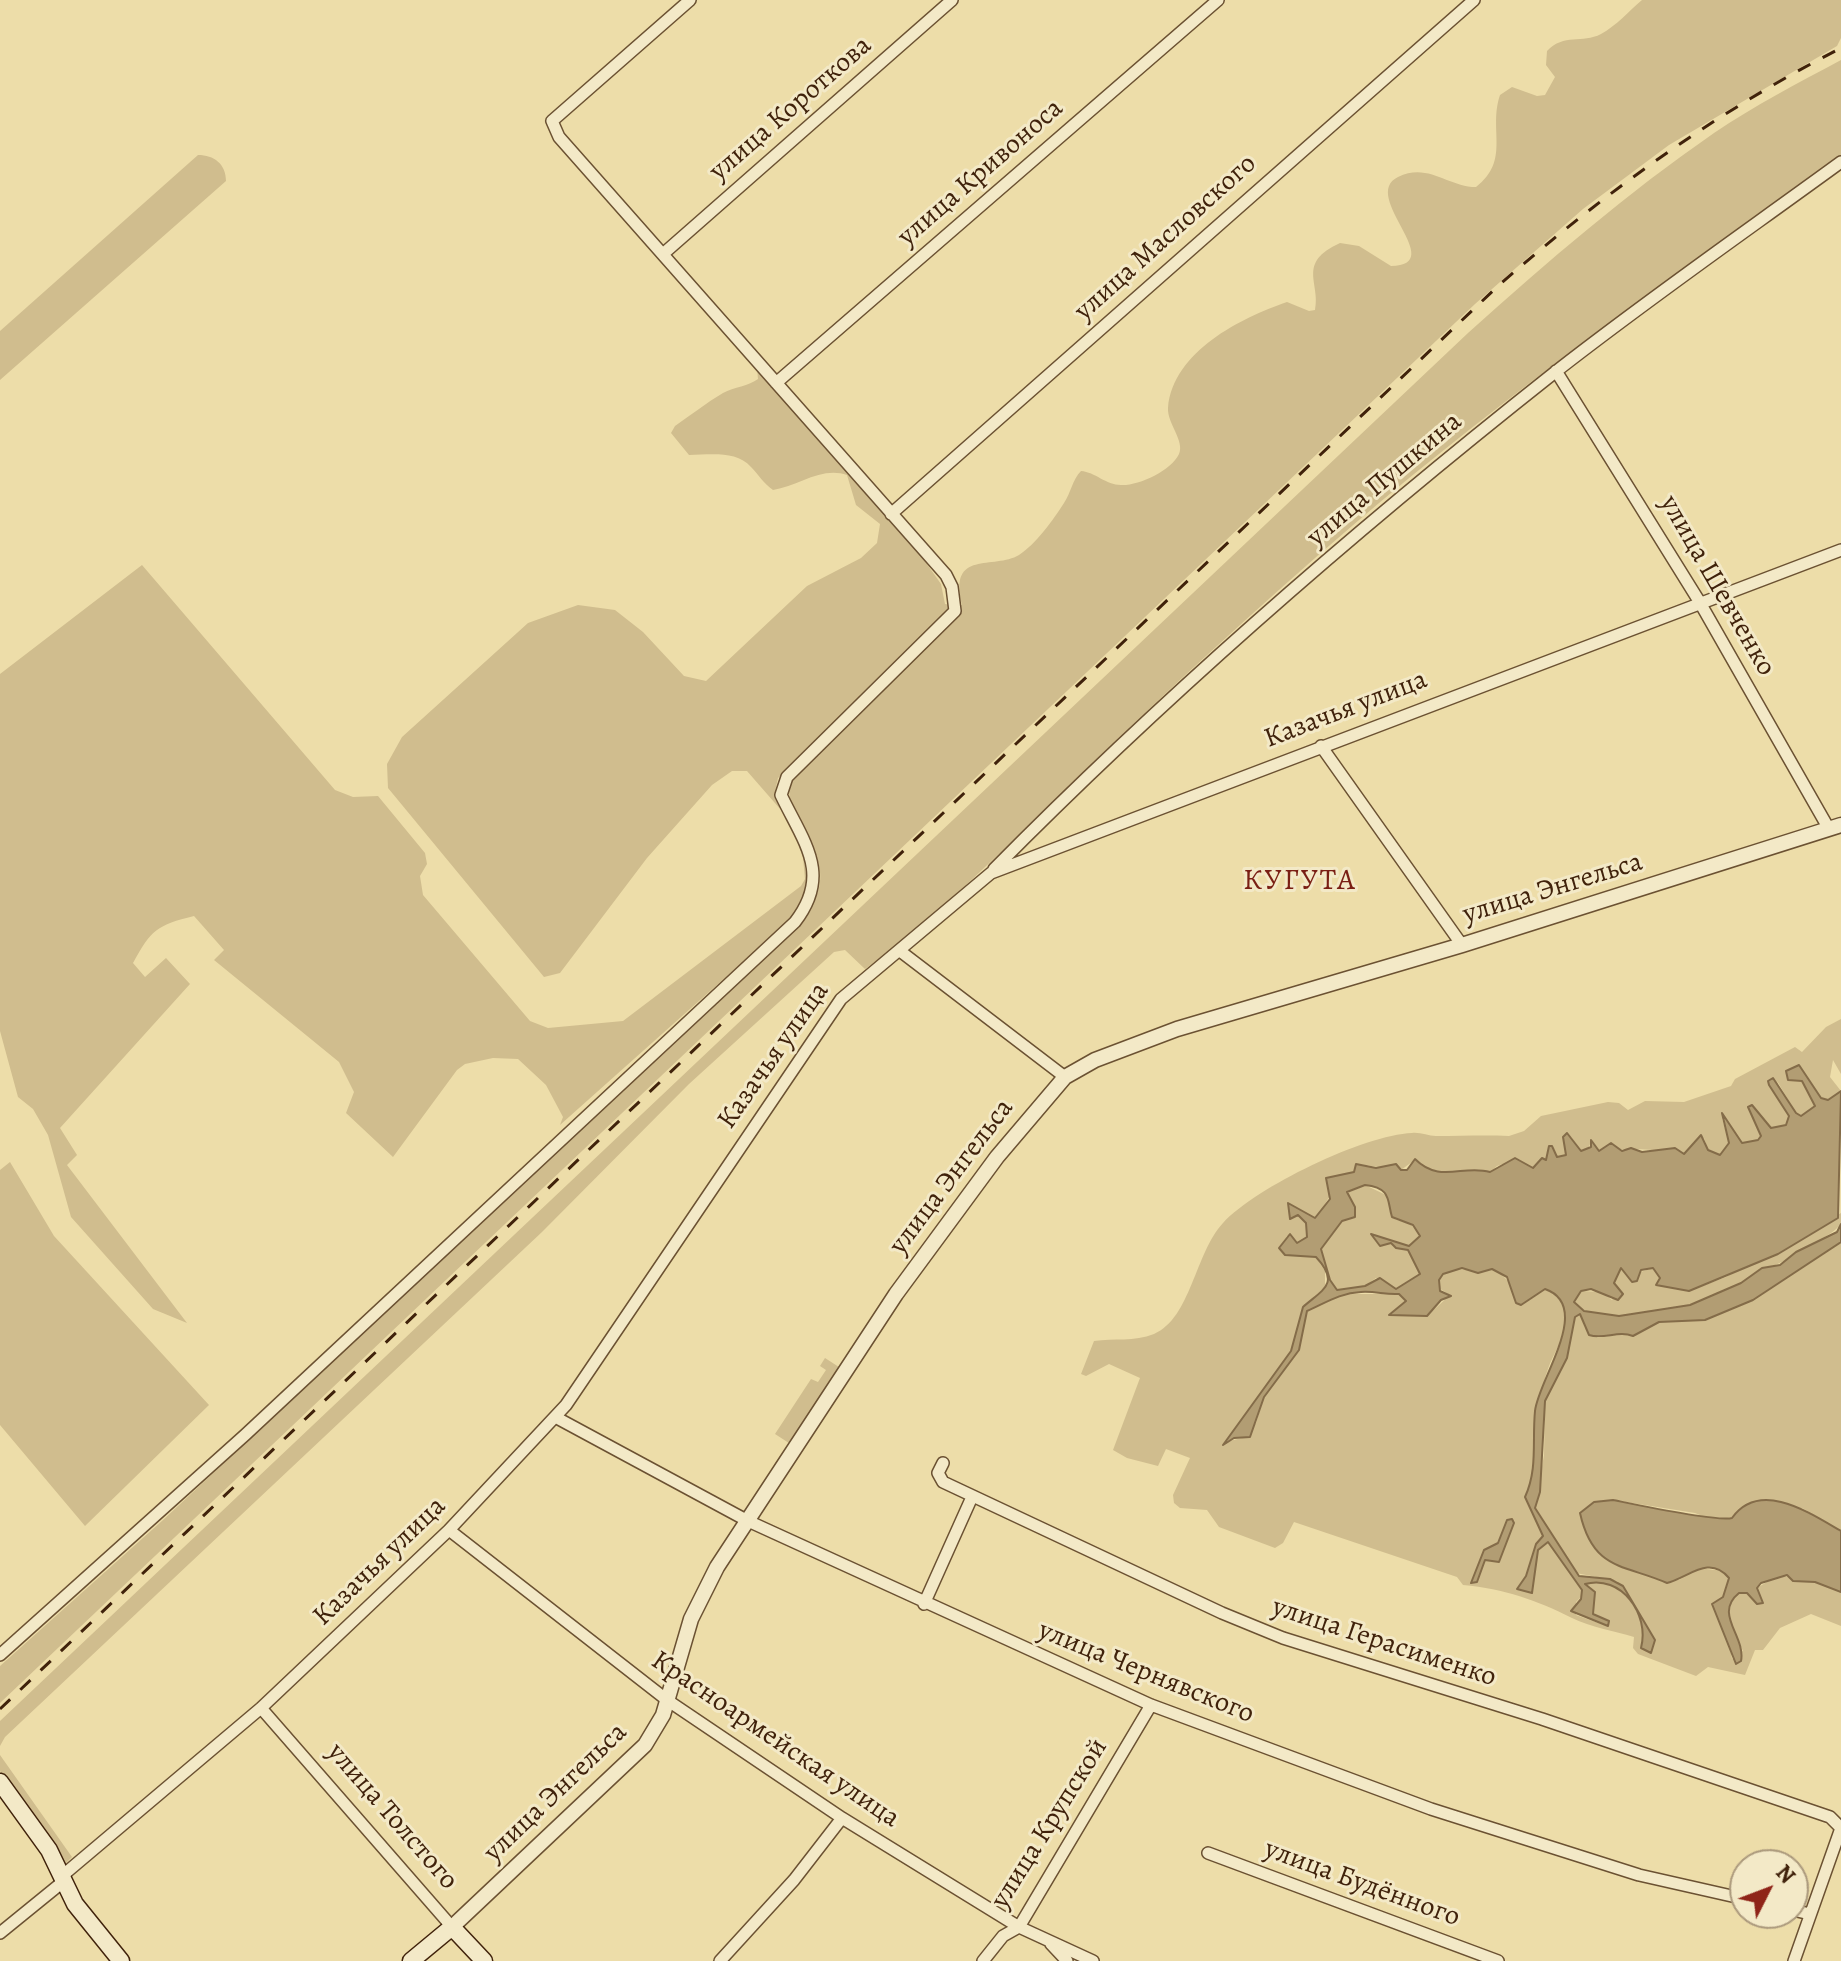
<!DOCTYPE html>
<html>
<head>
<meta charset="utf-8">
<style>
  body { margin:0 }
  #map { position:relative; width:1841px; height:1961px; overflow:hidden; background:#eddda9; font-family:Alegreya,serif }
  canvas { display:block }
  .north { position:absolute; left:1729px; top:1849px; width:80px; height:80px; box-sizing:border-box; background:#f3e9c7; border:2px solid #ab997c; border-radius:50%; rotate:48deg; font-size:22px; font-weight:700; line-height:32px; text-align:center; color:#40220b }
  .north::after { content:''; display:block; margin:auto; width:28px; height:36px; background:#8f2418; clip-path:polygon(50% 0,100% 100%,50% 72%,0 100%) }
</style>
</head>
<body>
<div id="map">
<canvas width="1841" height="1961"></canvas>
<div class="north">N</div>
</div>
<script>
const ctx = document.querySelector('canvas').getContext('2d');
ctx.lineJoin = 'round';
function fillPath(path, color) { ctx.fillStyle = color; ctx.fill(path, 'evenodd'); }
function strokePath(path, color, width, dash) { ctx.strokeStyle = color; ctx.lineWidth = width; ctx.lineCap = dash ? 'butt' : 'round'; ctx.setLineDash(dash || []); ctx.stroke(path); }
function drawText(font, color, halo, rows, align = 'center') {
  ctx.font = font + ' Alegreya,serif'; ctx.lineWidth = 6; ctx.setLineDash([]); ctx.textBaseline = 'middle'; ctx.strokeStyle = halo; ctx.fillStyle = color; for (const [text, x, y, turn = 0] of rows) {
    ctx.save(); ctx.translate(x, y); ctx.rotate((+turn || 0) * Math.PI / 180); ctx.textAlign = isNaN(turn) ? turn : align; if (halo) ctx.strokeText(text, 0, 0); ctx.fillText(text, 0, 0); ctx.restore();
  }
}
fillPath(new Path2D(`
  M1642 0H1841V38L1837 46 1669 145 1583 209 1475 304 0 1703V1666L163 1520 796 929C833 881 823 867 798 816 791 803 787 796 790 781L957 605H962C948 549 994 570 1019 555 1036 544 1053 520 1064 503 1071 493 1072 480 1081 471 1095 472 1106 485 1121 485 1138 486 1171 471 1179 454 1185 441 1167 423 1168 408 1173 351 1241 318 1287 302L1309 311 1315 310C1321 283 1296 263 1340 243L1359 246 1391 266C1450 265 1359 196 1398 177 1428 162 1448 187 1476 187 1511 160 1488 130 1500 95L1512 87 1537 96 1545 95 1555 77 1546 65 1547 51C1564 33 1582 44 1601 34 1616 26 1629 11 1642 0Z
  M1841 60V155C1676 275 1507 393 1352 526 1260 605 1170 688 1083 772 1012 840 944 912 865 969L845 950 834 952 689 1084 542 1232 5 1737 0 1746V1721L1468 333C1547 262 1627 193 1714 133 1754 106 1798 83 1841 60Z
  M198 155C214 155 226 164 226 181L0 380V331Z
  M757 368 922 557 941 584 945 604 953 605 939 625 778 778 774 796 781 810 747 771H732L712 785 647 858 560 973 544 977 388 788 387 764 402 737 528 623 578 605 615 610 643 632 684 676 706 681 807 586 861 558 877 543 880 524 856 505 847 475C822 466 798 486 773 490 763 483 759 475 751 467 736 450 709 455 689 455L671 433 675 426C691 415 706 403 723 393 734 387 749 386 758 379Z
  M142 565 335 790 353 797 378 796 425 853 427 864 420 876 423 895 530 1021 548 1028 623 1021 801 886 805 879 803 857C811 886 804 904 783 926L560 1125 563 1117 546 1085 518 1059 493 1058 465 1064 457 1070 393 1157 346 1113 354 1092 339 1062 214 960 224 950 194 916C157 925 151 930 133 963L145 977 166 958 190 984 60 1128 77 1155 67 1165 187 1323 153 1309 71 1217 48 1135 33 1109 18 1097 0 1031V674Z
  M1841 1019V1074L1833 1060 1830 1077 1841 1091 1828 1100 1821 1098 1798 1065 1816 1106 1800 1116 1796 1113 1777 1081 1789 1116 1786 1125 1771 1128 1756 1109 1749 1108 1761 1136 1758 1140 1742 1143 1722 1118 1729 1143 1720 1155 1708 1150 1704 1138 1694 1142 1685 1154C1667 1149 1616 1148 1599 1151L1591 1142 1587 1151H1581L1571 1137H1563L1566 1155 1557 1157 1553 1146 1546 1160 1533 1168 1518 1159 1497 1166 1490 1172C1473 1169 1460 1175 1443 1174 1431 1173 1423 1166 1412 1162L1401 1170 1357 1164 1354 1172C1330 1183 1331 1201 1315 1218L1290 1205 1291 1218 1298 1215 1306 1223 1307 1237 1297 1243 1287 1236 1279 1248 1285 1255 1316 1257 1325 1271V1292L1307 1303 1291 1351 1225 1442 1242 1438 1256 1423 1264 1397 1299 1350 1307 1311 1344 1294H1399L1407 1301 1390 1314 1427 1316 1450 1295 1437 1287C1441 1268 1458 1268 1473 1271 1482 1273 1489 1267 1498 1271L1512 1285 1516 1303 1521 1304 1545 1289C1554 1293 1563 1300 1564 1311 1567 1338 1556 1347 1548 1369 1533 1409 1543 1457 1525 1497L1543 1536 1536 1544 1526 1576 1517 1589 1532 1593 1538 1550 1548 1542 1582 1590 1583 1595 1576 1602V1615L1604 1625 1591 1612 1595 1592 1585 1584C1617 1574 1639 1604 1645 1634L1654 1637 1617 1581 1576 1573 1535 1507 1544 1455 1545 1401 1567 1358 1575 1317 1580 1314 1585 1328 1598 1338 1626 1333 1633 1335 1659 1322 1705 1320 1753 1300 1841 1242V1531L1802 1508 1712 1520 1695 1513 1613 1500 1583 1525 1592 1539 1628 1570 1679 1580 1698 1568 1724 1571 1729 1578C1727 1593 1717 1613 1722 1629 1725 1640 1731 1647 1732 1659L1743 1651C1734 1631 1719 1610 1739 1593H1747L1757 1604 1763 1603 1757 1588 1778 1575 1826 1584 1841 1592V1626L1811 1614 1780 1628 1763 1650H1755L1745 1675 1708 1667 1696 1676 1638 1654 1633 1648 1634 1637C1614 1631 1591 1627 1572 1618 1536 1600 1505 1589 1463 1585L1457 1577 1294 1522 1283 1543 1275 1548 1219 1527 1207 1510 1180 1508 1174 1503 1173 1495 1190 1458 1166 1449 1158 1466 1127 1458 1113 1450 1140 1378 1109 1364 1086 1376 1081 1374 1094 1341C1114 1338 1134 1342 1154 1334 1191 1318 1195 1253 1223 1223 1256 1187 1364 1135 1412 1133 1420 1132 1428 1136 1436 1136 1461 1136 1485 1135 1509 1136L1524 1131 1541 1116 1608 1102 1619 1103 1628 1110 1645 1101 1684 1102 1731 1086 1735 1079 1795 1047 1802 1052 1826 1027Z
  M10 1162 54 1236 209 1405 85 1526 0 1425V1170Z
  M1365 1185 1386 1195 1396 1220C1407 1221 1421 1228 1419 1241L1409 1246 1375 1237 1381 1244 1391 1243 1408 1250 1420 1274 1396 1289 1376 1278 1365 1286 1337 1290 1330 1280 1321 1249 1342 1221 1355 1216 1347 1193Z
  M1841 1213V1224C1836 1233 1780 1265 1772 1266 1744 1279 1717 1298 1688 1306 1662 1312 1592 1326 1574 1302L1581 1291 1602 1292 1612 1300 1617 1289 1614 1283 1621 1267 1626 1269 1628 1276 1653 1268 1660 1278 1656 1285 1689 1291 1726 1277Z
  M825 1358 842 1369 792 1445 775 1434 811 1379 818 1382 826 1370 820 1366Z
  M0 1755 72 1857 65 1864 0 1771Z`), '#d0bd8e');
const water = new Path2D(`
  M1799 1065 1821 1098 1828 1100 1841 1091 1838 1218 1778 1254 1689 1291 1656 1285 1660 1278 1653 1268 1641 1270 1637 1281 1632 1282 1621 1268 1614 1283 1623 1294 1618 1300 1591 1289 1581 1291 1574 1302 1584 1311 1619 1316 1690 1305 1741 1283 1762 1268 1780 1265 1796 1252 1837 1232 1841 1224V1242L1753 1300 1705 1320 1659 1322 1633 1336C1618 1330 1604 1340 1589 1335L1580 1314 1575 1317 1567 1358 1545 1401 1540 1492 1535 1508 1579 1576 1610 1579 1623 1586 1655 1640 1651 1653 1641 1648C1650 1614 1621 1574 1585 1584L1595 1592 1593 1614 1609 1621 1608 1626 1571 1611 1581 1599 1582 1590 1548 1542 1538 1550 1532 1593 1517 1589 1526 1576 1536 1544 1543 1536 1525 1497C1538 1469 1532 1441 1535 1411 1538 1380 1594 1306 1545 1289L1521 1305 1516 1303 1507 1277 1492 1269 1478 1273 1462 1268 1443 1274 1439 1280 1440 1291 1451 1296 1441 1300 1427 1316 1389 1315 1406 1301 1399 1294C1385 1295 1376 1291 1361 1292 1339 1293 1324 1304 1307 1311L1299 1350 1264 1397 1250 1437 1234 1438 1223 1445 1291 1351 1303 1307C1322 1290 1341 1284 1316 1257L1285 1255 1279 1248 1290 1234 1297 1243 1307 1237 1306 1223 1298 1215 1290 1219 1288 1203 1315 1218 1330 1199 1326 1178 1354 1172 1356 1164 1376 1168 1396 1164 1401 1170H1407L1415 1159C1440 1184 1463 1164 1490 1172L1515 1158 1533 1168 1542 1158 1546 1160 1549 1146H1552L1557 1157 1566 1155 1563 1137 1567 1133 1581 1151 1591 1147V1140L1599 1151 1611 1143 1622 1151 1631 1148 1642 1152 1675 1148 1684 1154 1701 1135 1708 1150 1720 1155 1729 1143 1722 1113 1742 1143 1758 1140 1761 1136 1748 1107 1752 1105 1771 1128 1786 1125 1789 1116 1769 1085 1768 1081 1773 1078 1796 1113 1801 1116 1815 1106 1802 1081 1788 1080 1786 1071ZM1365 1185C1392 1188 1387 1201 1392 1217L1413 1225 1420 1236 1409 1246 1371 1234 1380 1246 1391 1243 1396 1248 1408 1250 1420 1274 1396 1289 1380 1278 1365 1286 1337 1290 1330 1280 1321 1249 1342 1221 1355 1217V1207L1347 1192Z
  M1613 1500C1633 1504 1717 1522 1732 1518 1760 1479 1810 1513 1841 1531V1592L1815 1582 1793 1581 1787 1575 1761 1583 1757 1588 1763 1603 1757 1604 1747 1593H1739C1713 1614 1746 1636 1741 1661L1736 1664 1712 1604 1723 1597 1729 1578C1709 1554 1688 1578 1667 1583 1624 1564 1593 1571 1580 1513L1594 1502Z
  M1512 1519 1514 1523 1499 1562 1485 1560 1477 1582 1471 1583 1484 1550 1498 1543 1507 1520Z`);
fillPath(water, '#b29d73');
strokePath(water, '#846c49', 2);
const minor = new Path2D(`
  M663 254 952 0
  M1556 371 1699 601 1829 829
  M776 383 1218 0
  M891 514 1474 0
  M1321 746 1462 945
  M994 869C1169 692 1358 528 1554 373 1647 300 1745 232 1841 162
  M900 951 1065 1077
  M557 1418 748 1521 1151 1705 1431 1809 1639 1875 1745 1899
  M943 1463 938 1473 943 1482 1222 1613 1283 1638 1542 1719 1830 1817 1841 1828
  M449 1530 667 1700 842 1818 1019 1927 1093 1961
  M924 1604 972 1497
  M0 1655 245 1435 795 922C832 874 804 843 781 795L787 777 955 611 952 587 946 575 559 137 552 121 690 0
  M261 1708 452 1927
  M1208 1853 1498 1961
  M62 1876 261 1708 449 1530 566 1405 841 999 991 873 1841 550
  M1793 1910 1810 1914
  M0 1933 64 1881
  M1051 1944 1067 1961
  M720 1961 794 1880 842 1818
  M983 1961 1003 1936 1019 1927 1151 1705
  M1794 1961 1841 1828`);
const tertiary = new Path2D(`
  M452 1927 645 1745 663 1715 691 1619 717 1567 896 1294 997 1157 1065 1077 1095 1060 1177 1029 1462 945 1841 825`);
const secondary = new Path2D(`
  M0 1782 49 1850 75 1904 121 1961
  M411 1961 452 1927 484 1961`);
strokePath(minor, '#6b5132', 14);
strokePath(tertiary, '#6b5132', 17);
strokePath(secondary, '#40220b', 19);
strokePath(minor, '#f3e9c7', 11);
strokePath(tertiary, '#f3e9c7', 14);
strokePath(secondary, '#f3e9c7', 16);
strokePath(new Path2D(`
  M0 1709 1498 286C1604 193 1716 112 1841 48`), '#40220b', 3, [14, 14]);
drawText('28px', '#40220b', '#f3e9c7', [
  ["улица Короткова",791,109,-41],
  ["улица Кривоноса",981,173,-41],
  ["улица Масловского",1166,238,-42],
  ["улица Пушкина",1385,480,-40],
  ["улица Шевченко",1717,586,60],
  ["Казачья улица",1346,710,-21],
  ["улица Энгельса",1553,889,-17],
  ["Казачья улица",774,1056,-55],
  ["улица Энгельса",952,1177,-53],
  ["Казачья улица",380,1562,-44],
  ["улица Герасименко",1384,1643,18],
  ["улица Чернявского",1146,1673,22],
  ["Красноармейская улица",775,1740,34],
  ["улица Энгельса",556,1793,-44],
  ["улица Толстого",392,1817,49],
  ["улица Крупской",1050,1824,-58],
  ["улица Будённого",1362,1884,20]
]);
ctx.letterSpacing = '2px';
drawText('30px', '#7a1f14', '#f3e9c7', [
  ["КУГУТА",1300,882]
]);
ctx.letterSpacing = '0px';
</script>
</body>
</html>
